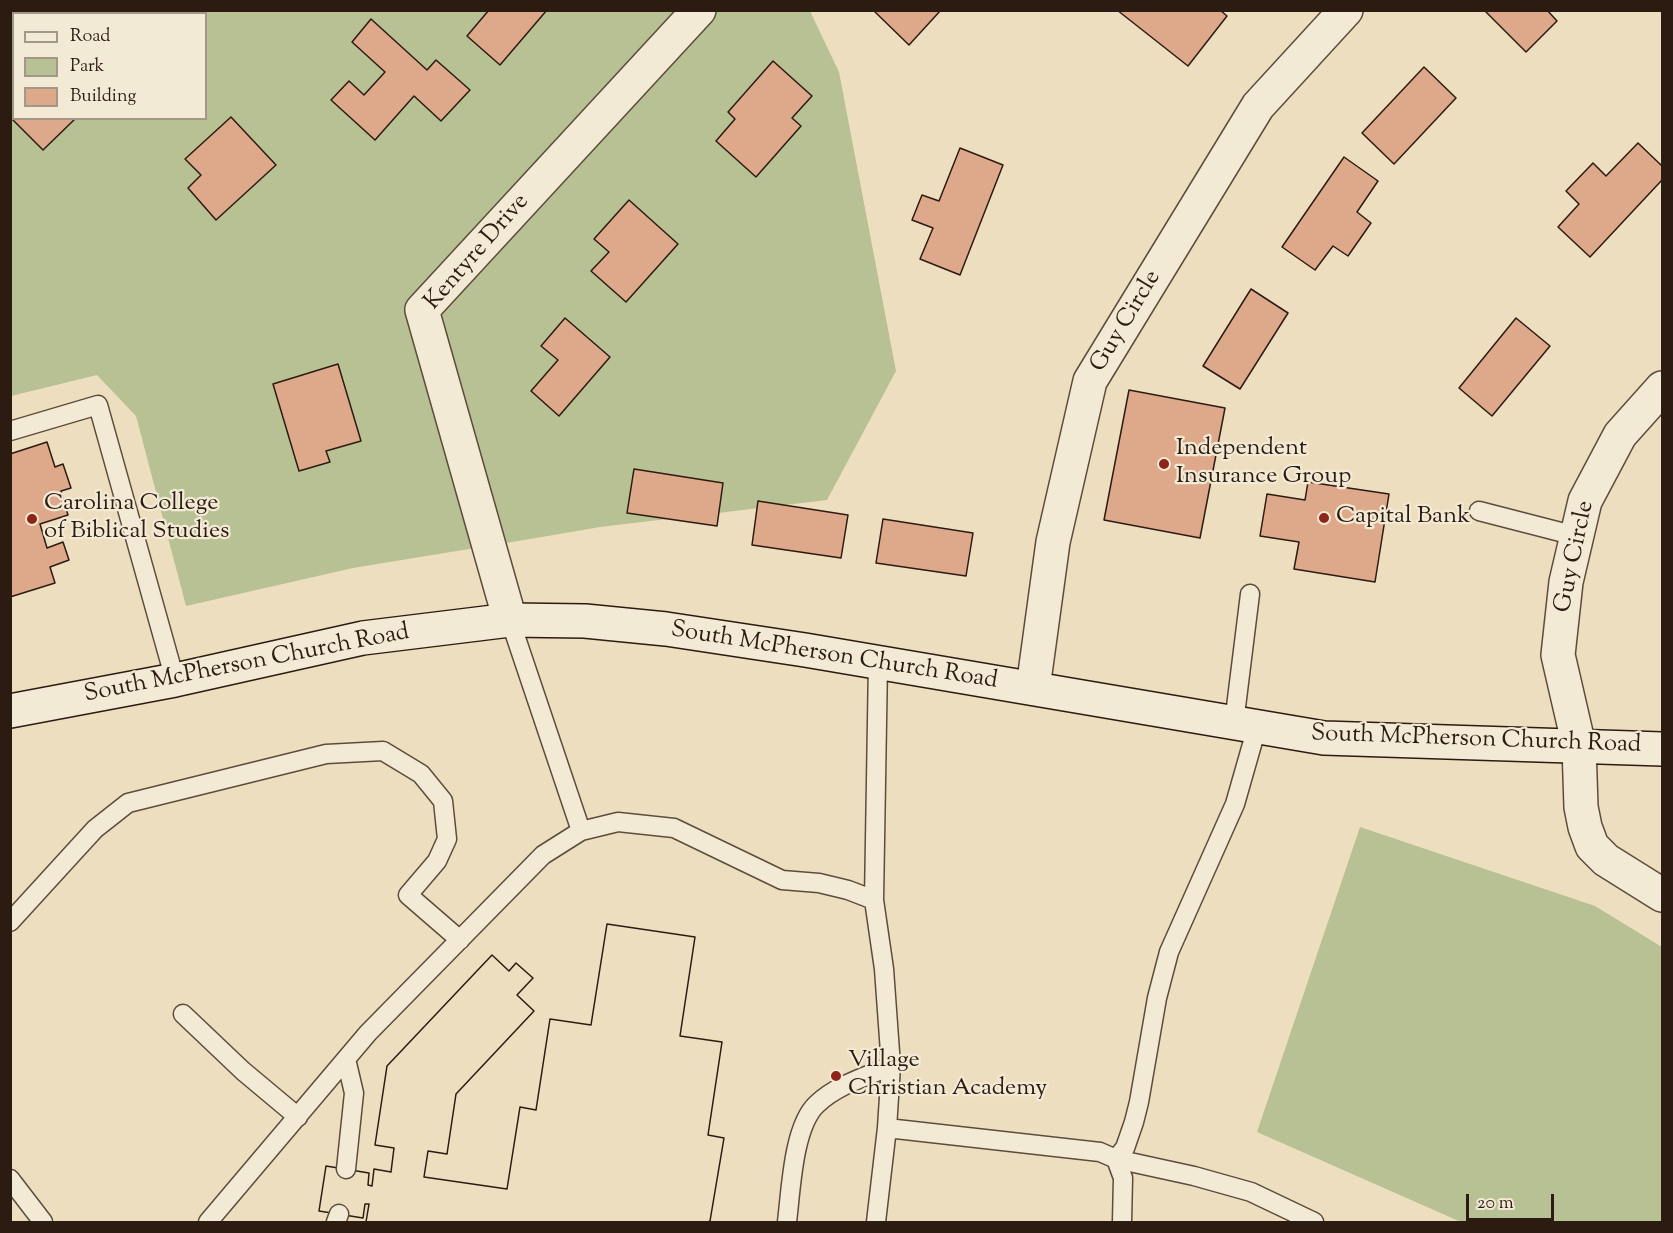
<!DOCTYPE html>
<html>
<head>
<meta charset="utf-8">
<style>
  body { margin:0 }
  #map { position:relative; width:1673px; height:1233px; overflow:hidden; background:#eddebf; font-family:"Sorts Mill Goudy",serif }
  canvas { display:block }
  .frame { position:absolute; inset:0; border:12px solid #2c1b11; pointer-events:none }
  .legend { position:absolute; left:12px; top:12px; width:195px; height:108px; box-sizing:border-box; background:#f3ead5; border:2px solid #a39787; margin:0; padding:8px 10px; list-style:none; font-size:18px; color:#2c1b11 }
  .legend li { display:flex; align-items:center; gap:12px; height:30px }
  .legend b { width:30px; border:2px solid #a39787 }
  .scale { position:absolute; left:1466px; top:1194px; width:88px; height:27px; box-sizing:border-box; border:3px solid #2c1b11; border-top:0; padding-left:8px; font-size:18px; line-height:21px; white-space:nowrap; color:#2c1b11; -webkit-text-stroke:4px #f3ead5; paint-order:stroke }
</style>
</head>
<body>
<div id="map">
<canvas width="1673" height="1233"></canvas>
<div class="frame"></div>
<ul class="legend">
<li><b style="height:8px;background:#f3ead5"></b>Road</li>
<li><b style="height:16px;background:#b7c193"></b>Park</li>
<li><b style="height:16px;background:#dea88b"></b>Building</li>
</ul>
<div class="scale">20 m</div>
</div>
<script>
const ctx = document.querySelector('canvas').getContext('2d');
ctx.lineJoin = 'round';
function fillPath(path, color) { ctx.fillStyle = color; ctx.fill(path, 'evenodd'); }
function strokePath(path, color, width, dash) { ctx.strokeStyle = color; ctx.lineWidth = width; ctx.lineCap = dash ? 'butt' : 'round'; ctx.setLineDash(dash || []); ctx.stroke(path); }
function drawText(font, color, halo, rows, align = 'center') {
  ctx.font = font + ' "Sorts Mill Goudy",serif'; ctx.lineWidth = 4.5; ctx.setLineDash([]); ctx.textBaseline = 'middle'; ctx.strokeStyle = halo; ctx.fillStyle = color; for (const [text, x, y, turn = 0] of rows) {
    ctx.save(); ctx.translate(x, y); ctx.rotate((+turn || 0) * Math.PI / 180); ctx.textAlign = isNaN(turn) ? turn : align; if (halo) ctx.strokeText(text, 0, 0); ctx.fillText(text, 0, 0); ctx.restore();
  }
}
fillPath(new Path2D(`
  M117 11H810L839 72 896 371 827 500 600 527 530 539 353 568 186 606 136 416 97 375 11 396 10 103 14 118H206V14L113 13Z
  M1360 827 1595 906 1662 947V1222H1461L1257 1132Z`), '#b7c193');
const building = new Path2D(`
  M489 10H547L500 65 467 36Z
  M873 10H941L909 45Z
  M1117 10H1220L1227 16 1188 66Z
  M1484 10H1547L1557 21 1526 52Z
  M371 19 427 70 436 60 470 90 441 121 414 96 375 140 331 100 349 81 364 95 385 72 352 42Z
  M773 61 812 96 792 118 801 126 756 177 716 141 735 119 728 112Z
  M14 62V118H76L43 150 10 117V65Z
  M1424 67 1456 98 1394 164 1362 133Z
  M231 117 276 165 216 220 188 188 201 175 185 159Z
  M1638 143 1662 166V180L1590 257 1558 227 1579 204 1566 191 1593 163 1606 176Z
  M960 148 1003 165 960 275 920 259 933 228 912 220 922 195 939 201Z
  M1344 157 1378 181 1357 212 1371 223 1348 256 1333 246 1315 270 1282 247Z
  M629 200 678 244 626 302 591 271 609 252 594 239Z
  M1251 289 1288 313 1240 389 1203 366Z
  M565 318 610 357 559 416 531 391 558 360 541 346Z
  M1516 318 1550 346 1492 416 1459 388Z
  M338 364 361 441 326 451 330 462 299 471 273 384Z
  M1129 390 1225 408 1200 538 1104 520Z
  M47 442 55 467 63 464 71 488 61 491 68 515 40 524 47 548 63 542 69 560 50 567 55 583 10 597V454Z
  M634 469 723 483 717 526 627 513Z
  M1308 482 1389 494 1375 582 1294 569 1299 542 1260 536 1267 494 1305 500Z
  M758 501 848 515 841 558 752 545Z
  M883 519 973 533 966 576 876 563Z
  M607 924 695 937 680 1036 722 1042 708 1135 724 1138 710 1221 708 1222H366L369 1204H365L363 1218 319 1211 326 1166 369 1173 368 1185 372 1186 374 1169 391 1172 394 1148 375 1145 387 1066 492 955 509 971 516 963 533 978 517 995 534 1011 456 1094 447 1154 428 1151 424 1177 507 1189 520 1107 536 1110 550 1019 591 1025Z
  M607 924 695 937 680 1036 722 1042 708 1135 724 1138 710 1221 708 1222H366L369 1204H365L363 1218 319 1211 326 1166 369 1173 368 1185 372 1186 374 1169 391 1172 394 1148 375 1145 387 1066 492 955 509 971 516 963 533 978 517 995 534 1011 456 1094 447 1154 428 1151 424 1177 507 1189 520 1107 536 1110 550 1019 591 1025Z`);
fillPath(building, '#dea88b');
strokePath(building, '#2c1b11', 1.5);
const lane = new Path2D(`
  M10 431 98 405 175 680
  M1479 511 1576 536
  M510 620 581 831
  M1234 723 1250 594
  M1257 727 1235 804 1169 952 1157 998 1139 1102 1134 1122 1125 1148 1116 1159 1194 1176 1251 1192 1314 1222
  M10 922 95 829 128 803 326 754 383 751 421 774 443 801 447 839 437 861 408 895 460 940
  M183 1014 243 1071 298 1117
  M346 1059 354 1093 346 1169
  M887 1128 1100 1152 1116 1159 1123 1178 1122 1222
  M10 1179 43 1222
  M208 1222 368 1033 543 855 581 831 618 822 674 828 782 880 819 883 848 890 874 900
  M336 1222 339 1214
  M787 1222C791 1190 793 1126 817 1104 837 1085 867 1076 891 1066
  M876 1222 887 1128 891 1066 884 969 874 900 878 662`);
const street = new Path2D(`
  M1662 388 1620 435 1585 501 1566 582 1558 655 1579 746 1581 807 1585 827 1592 846 1606 860 1662 895
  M510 620 422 310 699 10
  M1033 688 1053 542 1090 381 1258 106 1346 10`);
const secondary = new Path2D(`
  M10 711 175 680 363 638 510 620 585 621 666 629 805 650 1324 738 1662 749`);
strokePath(lane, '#5c4c3c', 21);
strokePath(street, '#5c4c3c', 36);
strokePath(secondary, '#2c1b11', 36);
strokePath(lane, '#f3ead5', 18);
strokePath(street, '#f3ead5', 33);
strokePath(secondary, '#f3ead5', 33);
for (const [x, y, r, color] of [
  [1164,464,6,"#8f2418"],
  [1324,518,6,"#8f2418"],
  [32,519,6,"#8f2418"],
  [836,1076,6,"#8f2418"]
]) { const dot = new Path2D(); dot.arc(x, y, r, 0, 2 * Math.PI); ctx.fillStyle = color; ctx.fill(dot); strokePath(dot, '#f3ead5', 2); }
drawText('24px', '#2c1b11', '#f3ead5', [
  ["Kentyre Drive",478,253,-49],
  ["Guy Circle",1127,322,-59],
  ["Guy Circle",1576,557,-78],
  ["South McPherson Church Road",834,657,9],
  ["South McPherson Church Road",247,665,-11],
  ["South McPherson Church Road",1476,741,2]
]);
drawText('24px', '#2c1b11', '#f3ead5', [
  ["Independent",1176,450],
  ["Insurance Group",1176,478],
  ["Carolina College",44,505],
  ["of Biblical Studies",44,533],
  ["Capital Bank",1336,518],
  ["Village",848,1062],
  ["Christian Academy",848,1090]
], 'left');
</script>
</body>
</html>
